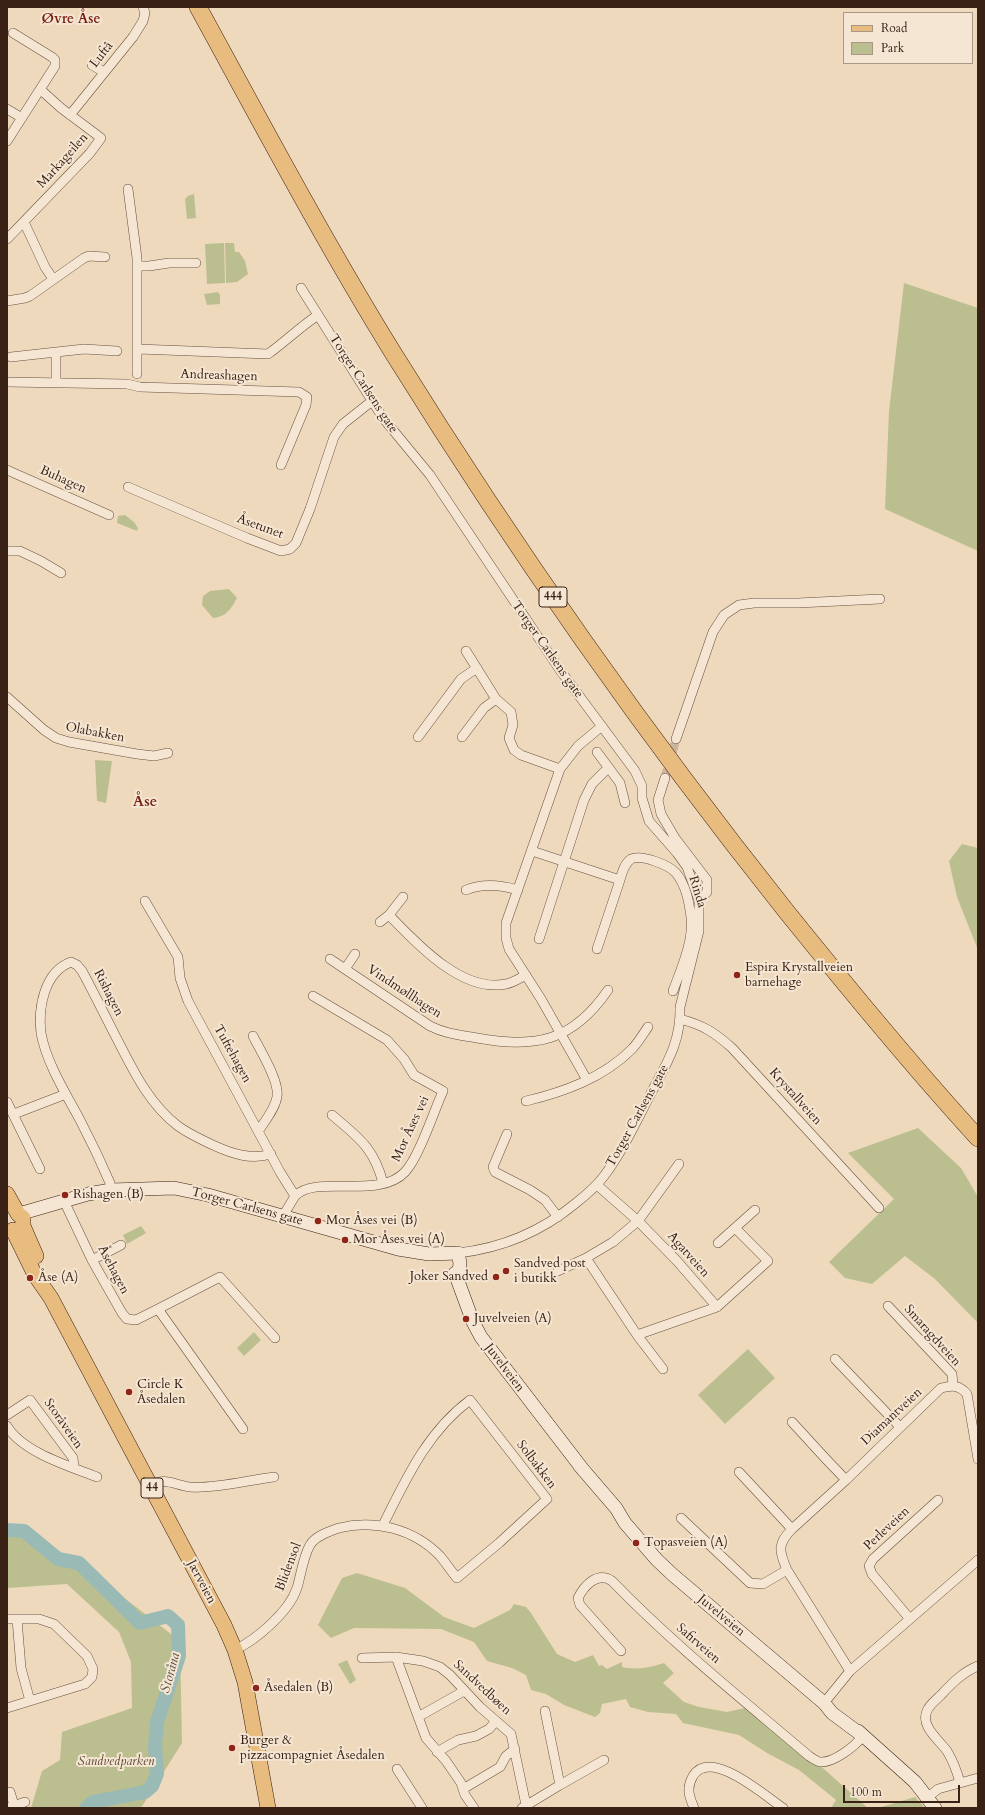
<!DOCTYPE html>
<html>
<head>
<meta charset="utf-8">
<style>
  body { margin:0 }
  #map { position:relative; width:985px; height:1815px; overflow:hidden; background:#efd9bc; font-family:Cardo,serif }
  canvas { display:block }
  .frame { position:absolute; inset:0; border:8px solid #3a2115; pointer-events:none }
  .legend { position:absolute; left:843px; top:12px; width:130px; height:52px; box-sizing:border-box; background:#f5e6d3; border:1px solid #aa9787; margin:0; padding:5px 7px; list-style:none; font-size:12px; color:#3a2115 }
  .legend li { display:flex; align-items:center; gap:8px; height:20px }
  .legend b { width:20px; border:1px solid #aa9787 }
  .scale { position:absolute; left:843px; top:1785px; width:117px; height:18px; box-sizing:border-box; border:2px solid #3a2115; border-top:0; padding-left:5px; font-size:12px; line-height:14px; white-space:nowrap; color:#3a2115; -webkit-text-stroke:3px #f5e6d3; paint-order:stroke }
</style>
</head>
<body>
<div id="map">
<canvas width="985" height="1815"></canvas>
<div class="frame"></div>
<ul class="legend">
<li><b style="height:5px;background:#e8bc7e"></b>Road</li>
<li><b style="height:11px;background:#bbbf8f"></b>Park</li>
</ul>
<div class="scale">100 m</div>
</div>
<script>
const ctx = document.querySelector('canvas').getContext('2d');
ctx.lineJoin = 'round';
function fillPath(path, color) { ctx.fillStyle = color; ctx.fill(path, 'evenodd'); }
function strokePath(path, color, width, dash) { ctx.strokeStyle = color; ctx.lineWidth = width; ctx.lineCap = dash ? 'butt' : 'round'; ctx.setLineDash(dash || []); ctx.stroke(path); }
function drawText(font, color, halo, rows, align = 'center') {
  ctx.font = font + ' Cardo,serif'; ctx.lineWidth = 4; ctx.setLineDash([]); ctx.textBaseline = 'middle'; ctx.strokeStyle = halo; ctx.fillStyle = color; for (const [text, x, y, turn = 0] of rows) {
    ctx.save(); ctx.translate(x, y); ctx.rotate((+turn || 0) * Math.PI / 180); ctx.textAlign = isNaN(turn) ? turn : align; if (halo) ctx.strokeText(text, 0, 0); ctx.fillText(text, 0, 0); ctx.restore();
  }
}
fillPath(new Path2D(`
  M194 194 196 218 187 219 185 199 188 196Z
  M224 243 225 283 207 284 205 244Z
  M225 243H234L235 252H239L245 261 248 274 237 282 226 283Z
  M904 283 978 308V551L885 509 889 411Z
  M218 292 220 295V304L207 305 204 294Z
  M125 515 134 522 138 528 137 531 117 523 118 516Z
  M229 589 237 598C231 609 226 617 213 618L202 605 203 596 210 591Z
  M95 760 112 761 106 803 97 801Z
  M962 844 978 848V950L957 897 949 861Z
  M918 1128 961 1168 978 1197V1323L935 1279 905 1256 872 1284 845 1278 829 1262 894 1199 848 1153Z
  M141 1226 146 1233 127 1244 123 1235Z
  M254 1332 261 1340 244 1356 237 1348Z
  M748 1349 775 1378 725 1424 698 1395Z
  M24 1531 45 1548 79 1563 180 1641 182 1743 141 1808H31L42 1771 60 1760 62 1732 132 1708 131 1662 119 1632 67 1584 7 1588V1532Z
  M357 1573 405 1588 444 1617 474 1628 510 1610 514 1604 526 1607 531 1613 557 1654 575 1662 593 1655 599 1666 602 1665 607 1669 622 1662V1667C637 1670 649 1668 664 1663L674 1673 663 1683 684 1702 699 1707 727 1712 749 1707 816 1762 868 1808H831L836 1800 799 1770 767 1753 739 1735 683 1723 676 1714 648 1712 630 1707 626 1699 602 1704 600 1713 595 1717 564 1705 546 1694 531 1690 526 1675 512 1668 487 1661 474 1642 441 1629 354 1628 331 1638 318 1625 342 1578Z
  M347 1660 356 1680 350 1684 338 1664Z
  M915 1797 925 1808H878Z`), '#bbbf8f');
strokePath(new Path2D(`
  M7 1530 24 1531 58 1559 79 1563 140 1623 168 1616 178 1625 179 1656 157 1722 155 1745 157 1774 152 1786 145 1792 93 1802 86 1808`), '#9abab5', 14);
strokePath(new Path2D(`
  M665 778 676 739`), '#cbb49b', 9, [9, 4.5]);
const street = new Path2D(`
  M92 65 104 72
  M7 109 22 118
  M70 115 133 37 143 21 145 13 143 7
  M7 141 55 66V60L52 57 13 33
  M128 189 137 258V374
  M24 222 45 267 53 279
  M7 239 90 153 101 138 61 108 41 90
  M137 266H149L169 263H196
  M301 288 383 418 430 475 560 670 635 771 642 786V798L649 821 677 853 687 867 699 900V931L680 1007C681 1044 665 1066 649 1097 635 1124 622 1152 604 1176 596 1187 586 1195 576 1203 541 1232 503 1248 458 1253
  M7 301 25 298 30 296 84 258 89 256 105 257
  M138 349 268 354C285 342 300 327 318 315
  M56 353V382
  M11 357 84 349 117 351
  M7 382 127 384 140 387 299 392 307 397 306 405 281 465
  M7 470 109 515
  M128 487 247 538 281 551 290 549 296 543 310 509 334 437 343 424 372 401
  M7 551H20L41 561 61 573
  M466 651 496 699 511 712 513 725 509 738 514 750 521 755 560 769
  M7 697 44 730 56 738 69 742 137 754 154 756 168 753
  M418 737 461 679 477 668
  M462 737 484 708 496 699
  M676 739 713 632 724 615 739 605 754 603H798L880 599
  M597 752 620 783 625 803
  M665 778 658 800 661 814 675 838 707 880V892L699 900
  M532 851 620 880C622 873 624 864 631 859 641 854 669 865 676 873 686 885 689 902 691 917 694 941 681 969 673 991
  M466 890C483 883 501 885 518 890
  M403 897 389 915C417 944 462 993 506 984 513 983 520 978 526 975
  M145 901 178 957 180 978 188 1001 280 1172 295 1196 283 1216
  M380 922 389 915
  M539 939 584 800 592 784 608 768
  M597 949 620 880
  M330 959 430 1026C446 1034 460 1035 477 1038 536 1049 573 1041 608 990
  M345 969 355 954
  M680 1019C703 1025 714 1032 732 1048L879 1208
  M253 1036C260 1050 280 1082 277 1097 275 1109 265 1121 259 1130
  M587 1080 541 999 509 949 506 938V923L560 769 578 746 602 726
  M526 1101C564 1092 603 1078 632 1049 638 1043 643 1034 648 1027
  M7 1102 40 1169
  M14 1114 66 1094
  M332 1115C359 1138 374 1148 383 1183
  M507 1134 493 1167 495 1172 530 1190 545 1200 558 1217
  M679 1164 638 1221 613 1242 586 1258 637 1335 717 1307 768 1261 735 1228
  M597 1185 638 1221 677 1261 717 1307
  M111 1190 110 1183C101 1162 91 1141 80 1120 66 1094 46 1062 41 1033 38 1008 44 972 71 962L77 965 82 971C94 993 105 1016 117 1039 133 1070 149 1104 178 1126 189 1134 202 1140 215 1146 233 1154 251 1160 271 1154
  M295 1196C316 1174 379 1200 405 1172 419 1157 434 1111 443 1091L414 1075 404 1059 387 1040 313 996
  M64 1201 92 1260 122 1313 127 1319 136 1320 158 1309 243 1429
  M718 1243 755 1210
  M92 1260 121 1245
  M558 1271 586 1258
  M888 1306 952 1374 953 1385
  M158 1309 220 1277 275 1338
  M637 1335 663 1369
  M835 1359 900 1427
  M7 1415 30 1400 73 1458 74 1467
  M792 1422 825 1458 846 1480
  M7 1426C22 1452 69 1466 97 1477
  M739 1472 792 1529C777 1544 779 1551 787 1570L850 1671
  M151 1485C166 1477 174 1485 190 1487 214 1489 249 1480 274 1477
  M681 1518 750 1583 763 1584 787 1570
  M792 1529 846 1480 941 1388C953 1385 959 1385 967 1394L978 1459
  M7 1619H39L54 1624 87 1656 93 1669 92 1677 85 1684 7 1708
  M17 1619 21 1668 30 1701
  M910 1619 872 1574 869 1566 873 1559 938 1500
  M235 1650C257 1639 289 1612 297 1588 301 1575 303 1557 310 1545 315 1536 330 1531 339 1528 375 1519 414 1529 440 1556 446 1563 451 1571 457 1578L499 1543 547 1499 470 1400C427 1432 406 1479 383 1525
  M621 1651 580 1605 578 1598C584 1586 597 1571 612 1581 673 1644 742 1699 809 1756 812 1758 816 1761 820 1762 834 1763 855 1746 863 1736
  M396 1657 426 1738 446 1761 457 1777 461 1783 465 1795 474 1808
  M362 1658 396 1657 423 1661 440 1667 450 1675 480 1707 511 1734 526 1805
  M824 1703 850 1671 978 1560
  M418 1717 464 1691
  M437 1752 458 1740 476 1736 489 1729 496 1721
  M397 1769 422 1808
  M960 1783C957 1771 953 1761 947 1751 939 1740 920 1726 927 1711 929 1705 937 1699 941 1695 952 1683 963 1672 978 1666
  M560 1785 604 1760
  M463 1789 500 1767 506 1756 515 1749
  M10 1792 14 1805
  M927 1798 938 1789 978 1778
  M7 1808 25 1802
  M522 1808 560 1785 545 1711
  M694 1808C689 1796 686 1788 693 1776 710 1747 765 1796 783 1808`);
const secondary = new Path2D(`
  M19 1214 88 1194 111 1190 174 1188 208 1195 398 1249 429 1254 458 1253 460 1263 458 1281
  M455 1273 473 1322 481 1337 584 1471
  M579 1465 616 1508 625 1523 657 1560 673 1575 824 1703 832 1713 863 1736
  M858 1731 915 1782 935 1808`);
const primary = new Path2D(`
  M7 1194 18 1214 23 1218V1226L17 1231
  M23 1226 36 1256
  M13 1230 35 1275 51 1298 224 1625 235 1650 245 1682 268 1808`);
const highway = new Path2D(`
  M198 7C262 124 325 243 395 356 515 549 645 734 786 911 848 988 911 1065 978 1138`);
strokePath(street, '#674f3f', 10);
strokePath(secondary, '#3a2115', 14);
strokePath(primary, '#3a2115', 16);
strokePath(highway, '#3a2115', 18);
strokePath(street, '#f5e6d3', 9);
strokePath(secondary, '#f5e6d3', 13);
strokePath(primary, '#e8bc7e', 15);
strokePath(highway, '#e8bc7e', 17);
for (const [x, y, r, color] of [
  [737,975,4,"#8f2418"],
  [65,1195,4,"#8f2418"],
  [318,1221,4,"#8f2418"],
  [345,1240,4,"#8f2418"],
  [506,1271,4,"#8f2418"],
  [496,1277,4,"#8f2418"],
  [30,1278,4,"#8f2418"],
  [466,1319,4,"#8f2418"],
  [129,1392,4,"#8f2418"],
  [636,1543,4,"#8f2418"],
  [256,1688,4,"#8f2418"],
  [232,1748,4,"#8f2418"]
]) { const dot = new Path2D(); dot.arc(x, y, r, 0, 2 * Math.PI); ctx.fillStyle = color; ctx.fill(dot); strokePath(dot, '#f5e6d3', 1.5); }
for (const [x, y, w] of [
  [553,597,28],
  [152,1488,22]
]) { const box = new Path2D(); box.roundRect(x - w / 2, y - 10, w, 20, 3); ctx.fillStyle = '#f5e6d3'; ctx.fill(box); strokePath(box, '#3a2115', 1); }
drawText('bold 12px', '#3a2115', null, [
  ["444",553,597],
  ["44",152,1488]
]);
drawText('13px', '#3a2115', '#f5e6d3', [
  ["Luftå",102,55,-52],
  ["Markageilen",63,161,-48],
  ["Andreashagen",219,376,2],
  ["Torger Carlsens gate",363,384,57],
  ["Buhagen",63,480,24],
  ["Åsetunet",260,527,20],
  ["Torger Carlsens gate",547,650,55],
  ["Olabakken",95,733,11],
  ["Rinda",697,892,73],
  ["Vindmøllhagen",404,992,33],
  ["Rishagen",108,993,63],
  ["Tuftehagen",232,1054,61],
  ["Krystallveien",795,1097,48],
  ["Torger Carlsens gate",638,1116,-61],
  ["Mor Åses vei",411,1129,-65],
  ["Torger Carlsens gate",247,1207,15],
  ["Agatveien",688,1255,48],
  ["Åsehagen",113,1270,62],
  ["Smaragdveien",932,1336,48],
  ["Juvelveien",504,1368,53],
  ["Diamantveien",892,1417,-43],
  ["Storåveien",63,1424,55],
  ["Solbakken",536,1465,53],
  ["Perleveien",887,1529,-43],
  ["Blidensol",289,1567,-69],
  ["Jærveien",201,1582,62],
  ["Juvelveien",721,1616,40],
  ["Safirveien",698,1644,41],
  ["Sandvedbøen",482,1688,43]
]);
drawText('13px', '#3a2115', '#f5e6d3', [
  ["Espira Krystallveien",745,968],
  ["barnehage",745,983],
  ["Rishagen (B)",73,1195],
  ["Mor Åses vei (B)",326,1221],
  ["Mor Åses vei (A)",353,1240],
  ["Sandved post",514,1264],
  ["i butikk",514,1279],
  ["Joker Sandved",488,1277,"right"],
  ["Åse (A)",38,1278],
  ["Juvelveien (A)",474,1319],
  ["Circle K",137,1385],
  ["Åsedalen",137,1400],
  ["Topasveien (A)",644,1543],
  ["Åsedalen (B)",264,1688],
  ["Burger &",240,1741],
  ["pizzacompagniet Åsedalen",240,1756]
], 'left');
drawText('italic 13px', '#5a4834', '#f5e6d3', [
  ["Sandvedparken",116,1762]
]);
drawText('bold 14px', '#7a1f14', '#f5e6d3', [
  ["Øvre Åse",71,20]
]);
drawText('italic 14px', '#574f45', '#f5e6d3', [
  ["Storåna",171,1673,-75]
]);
drawText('bold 15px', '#7a1f14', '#f5e6d3', [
  ["Åse",145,803]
]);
</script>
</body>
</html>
